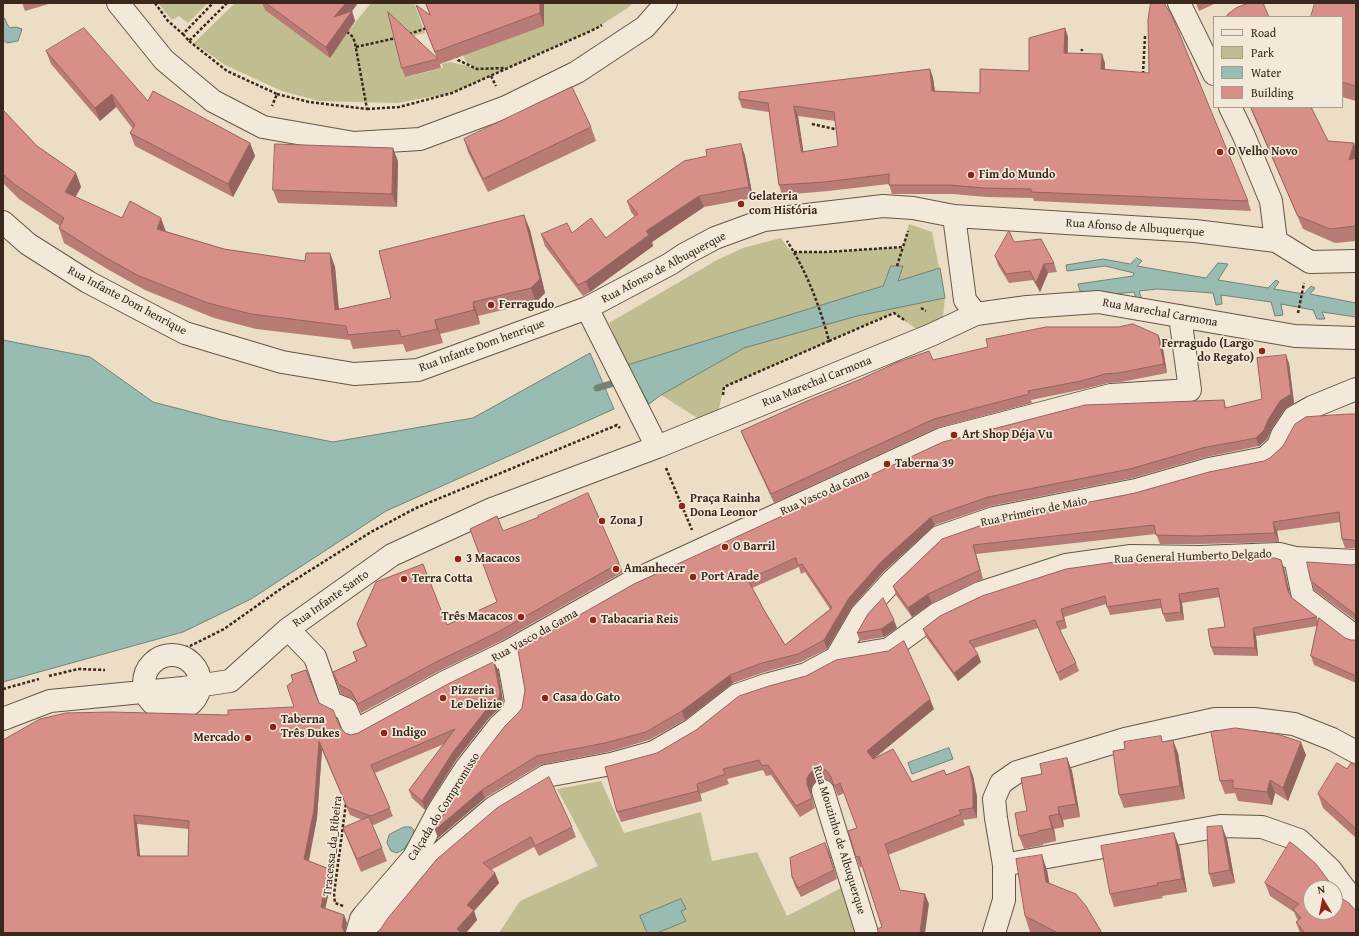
<!DOCTYPE html>
<html>
<head>
<meta charset="utf-8">
<style>
  body { margin:0 }
  #map { position:relative; width:1359px; height:936px; overflow:hidden; background:#ecddc6; font-family:"Gentium Book Plus",serif }
  canvas { display:block }
  .frame { position:absolute; inset:0; border:4px solid #39281b; pointer-events:none }
  .legend { position:absolute; left:1213px; top:16px; width:130px; height:92px; box-sizing:border-box; background:#f3e9da; border:1px solid #a99c8e; margin:0; padding:5px 7px; list-style:none; font-size:12px; color:#39281b }
  .legend li { display:flex; align-items:center; gap:8px; height:20px }
  .legend b { width:20px; border:1px solid #a99c8e }
  .north { position:absolute; left:1303px; top:880px; width:40px; height:40px; box-sizing:border-box; background:#f3e9da; border:1px solid #a99c8e; border-radius:50%; rotate:350deg; font-size:11px; font-weight:700; line-height:16px; text-align:center; color:#39281b }
  .north::after { content:''; display:block; margin:auto; width:14px; height:18px; background:#8f2418; clip-path:polygon(50% 0,100% 100%,50% 72%,0 100%) }
</style>
</head>
<body>
<div id="map">
<canvas width="1359" height="936"></canvas>
<div class="frame"></div>
<ul class="legend">
<li><b style="height:5px;background:#f3e9da"></b>Road</li>
<li><b style="height:11px;background:#c0be90"></b>Park</li>
<li><b style="height:11px;background:#99bcb2"></b>Water</li>
<li><b style="height:11px;background:#d78f88"></b>Building</li>
</ul>
<div class="north">N</div>
</div>
<script>
const ctx = document.querySelector('canvas').getContext('2d');
ctx.lineJoin = 'round';
function fillPath(path, color) { ctx.fillStyle = color; ctx.fill(path, 'evenodd'); }
function strokePath(path, color, width, dash) { ctx.strokeStyle = color; ctx.lineWidth = width; ctx.lineCap = dash ? 'butt' : 'round'; ctx.setLineDash(dash || []); ctx.stroke(path); }
function drawText(font, color, halo, rows, align = 'center') {
  ctx.font = font + ' "Gentium Book Plus",serif'; ctx.lineWidth = 3.5; ctx.setLineDash([]); ctx.textBaseline = 'middle'; ctx.strokeStyle = halo; ctx.fillStyle = color; for (const [text, x, y, turn = 0] of rows) {
    ctx.save(); ctx.translate(x, y); ctx.rotate((+turn || 0) * Math.PI / 180); ctx.textAlign = isNaN(turn) ? turn : align; if (halo) ctx.strokeText(text, 0, 0); ctx.fillText(text, 0, 0); ctx.restore();
  }
}
fillPath(new Path2D(`
  M158 3H208L188 23 179 16 172 20Z
  M235 3H270L346 34 371 3H414L425 33 396 40 406 77 443 68 442 64 450 62 475 68 467 63 463 55 541 3H633L629 7 595 29 452 93 397 103 319 101 282 91 225 65 194 43Z
  M909 224 932 232 945 298 943 317 920 331 893 313 724 387 718 412 699 419 661 395 649 404 627 365 609 323 717 260 743 248 781 238 791 252H826L903 247Z
  M601 781 624 833 701 812 712 861 757 852 787 916 845 886 858 933H499L520 901 598 866 557 789Z`), '#c0be90');
const water = new Path2D(`
  M3 17 5 19 7 24 10 28 16 27 22 29 18 41 7 43 3 40Z
  M1137 258 1142 261 1137 266 1206 278 1218 263 1228 264 1218 280 1268 288 1276 280 1279 282 1274 289 1304 294 1311 286 1315 288 1310 294 1356 303V317L1322 312 1325 319H1317L1313 310 1281 304 1283 315 1275 316 1271 302 1221 295 1222 304 1216 305 1213 293 1157 289 1139 291 1142 300 1137 301 1134 292 1104 295 1080 291 1078 284 1133 276 1134 273 1105 266 1067 271 1066 265 1103 259 1130 264Z
  M891 266H903L898 281 940 268 945 298 857 316 744 348 661 395 649 404 627 365 883 286Z
  M3 340 90 357 153 402 222 420 333 442 473 418 590 353 614 409 386 511 251 599 183 632 3 682Z
  M949 748 953 759 912 774 908 763Z
  M404 827H411L414 830 412 841 408 843 404 849 397 853 391 851 387 843 389 835Z
  M681 899 686 909 681 911 686 921 657 933H647L640 916Z`);
fillPath(water, '#99bcb2');
strokePath(water, '#738176', 1);
strokePath(new Path2D(`
  M597 388 621 381`), '#738176', 7);
const minor = new Path2D(`
  M118 3 164 60 213 101 263 127 354 143 420 139 506 107 577 72 645 27 666 3
  M1179 3 1214 74
  M1230 107 1244 136 1271 201 1276 241
  M954 216 965 300 976 314 1027 307 1098 302 1295 336 1356 338
  M3 222 28 244 88 282 185 333 282 362 354 374 418 370 587 308 670 264 685 254 715 238 764 220 883 206 913 208 954 216 1195 231 1276 241 1310 262 1356 261
  M587 308 657 447
  M1295 558 1303 597 1356 637
  M288 629 315 657 331 703 346 709 355 731 445 682 507 652 631 582 942 439 1111 395 1190 390 1180 316
  M144 683a28 28 0 1 1 56 0a28 28 0 1 1-56 0Z
  M836 658 889 649 937 614 980 593 1066 565 1131 556 1200 557 1279 554 1295 558 1356 561
  M3 719 50 701 183 688 230 681 288 629 392 555 492 509 657 447 931 335 976 314
  M823 791 867 933
  M1014 863 1220 826 1262 827 1299 840 1330 869 1356 904
  M357 933 361 919 364 915 414 857 439 810 466 768 499 726 513 713 516 701 507 652
  M373 933 382 920 432 860 493 808 546 776 611 764 654 752 692 730 737 695 769 684 806 674 836 658 861 615 893 580 939 537 994 518 1136 490 1209 469 1265 458 1278 446 1282 435 1294 417 1312 407 1356 389
  M994 933 1004 900V865L996 818 994 799 1001 783 1017 772 1125 739 1215 719H1254L1294 724 1332 739 1356 752`);
strokePath(minor, '#665546', 24);
strokePath(new Path2D(`
  M155 3 168 21 183 34 213 3
  M183 34 189 41 227 3
  M409 34 427 28
  M189 41 227 71 277 94 272 106
  M356 47 396 38
  M456 55 458 60 477 69 505 68
  M1081 56 1082 49
  M1143 74 1145 36
  M491 76 496 86
  M277 94 309 102 367 109 355 43 353 37 346 31
  M367 109 399 107 452 93 595 29 602 25
  M812 124 839 130
  M794 252H826L903 247 908 231
  M897 266 903 247
  M921 308 926 311
  M1298 313 1304 283
  M829 341 894 313 906 321
  M723 395 724 387 829 341C820 307 807 272 787 241
  M666 468 692 530
  M142 669 152 657 190 646 224 629 282 588 371 532 416 508 617 425 620 428
  M49 676 78 669 105 670
  M3 689 39 679
  M343 906 335 903 334 894 346 803`), '#39281b', 2.5, [3, 2]);
strokePath(minor, '#f3e9da', 22);
fillPath(new Path2D(`
  M22 3H52L25 11Z
  M262 3H358L352 11 355 21 330 58 265 10Z
  M425 3H543L544 5V26L440 64 441 68 405 77 402 68 437 59 416 5 430 15Z
  M1196 3H1216L1199 11Z
  M1356 3V101L1342 97V17Z
  M1065 28 1068 37V53L1105 63V69L1248 201 1251 211 1034 201 1033 198 987 197 952 194H892L889 184 828 191 782 195 779 185 769 112 742 108 739 99 930 69 933 78 935 91 980 93 1029 71ZM798 116 835 121 838 146 803 152Z
  M46 51 148 101 250 143 255 156 233 197 135 146 130 133 133 129 116 107 100 121 51 64Z
  M1250 107H1311L1328 141 1356 149V241L1335 243 1303 229Z
  M3 110 37 146 76 173 81 187 75 197 122 218 224 249 305 261 330 253 335 267 339 309 391 298 524 215 530 230 545 293 536 302 478 316 480 324 440 334 443 343 406 352 403 344 353 349 350 340 256 329 214 318 145 290 109 270 64 243 59 228 60 226 19 199 3 183Z
  M591 127 596 141 488 192 468 152 464 139Z
  M741 144 745 156 753 198 704 207 652 242 653 246 590 292 583 296 545 246 541 234 572 233 606 238 635 217 631 212 627 201 707 156Z
  M398 161 397 207 278 203 273 190Z
  M1014 242 1054 263 1057 272 1048 273 1040 292 1033 280 1009 283 998 265 995 256Z
  M1162 343 1167 373 1121 382 1108 383 1084 389 1031 400 1032 403 937 428 774 503 744 439 741 431 933 360Z
  M1289 363 1294 403 1284 410 1272 428 1267 439 1259 446 1206 457 1133 478 991 506 935 525 884 571 852 607 827 649 801 662 765 672 733 683 685 720 649 740 608 752 540 765 485 798 438 838 522 708 525 690 518 650 1224 400 1226 408 1262 399ZM799 567 801 574 805 572 830 609 785 645 764 610 752 588Z
  M1356 414V548H1345L1342 539 1340 522 1277 531 1279 542 1200 544H1160L1156 534 976 554 983 579 932 603 912 617 896 595 893 586 942 539 1135 493 1264 461Z
  M503 531 619 563 623 572 501 641 439 671 361 713 355 700 341 694 333 672 356 661 353 652 366 646 360 634 357 624 447 625 497 602Z
  M1356 564V621L1314 590 1311 581 1352 565Z
  M1284 568 1290 594 1292 598 1317 617 1318 621 1345 638 1351 640H1356V683L1314 665 1311 656 1317 626 1256 636 1258 656 1214 655 1211 647 1225 627 1220 597 1182 603 1184 620 1166 622 1163 614 1161 608 1110 615 1106 604 1064 617 1067 628 1060 630 1076 663 1079 671 1060 681 1038 628 974 648 981 662 958 681 926 637 923 629 940 616Z
  M868 614 897 628 884 637 860 641 857 633Z
  M494 662 498 670 503 701 502 706 489 718 456 760 425 810 412 798 409 790 444 744 375 773 393 816 374 825 372 824 382 848 387 861 361 872 348 841 343 828 362 820 350 815 322 750 317 818 309 861 329 869 332 877 325 908 344 915 347 923 3 933 228 715 294 707 319 703 345 733 351 735 358 733ZM137 824 189 829 188 856H140Z
  M934 709 873 759 912 782 946 775 969 766 973 776 977 797V818L963 820 965 825 888 855 900 890 929 904 882 927 862 866 860 868 856 857 857 828 844 793 838 796 834 786 831 782 825 779H820L814 783 811 789V794L815 808 800 817 771 775 766 776 763 770 727 779 729 784 700 794 702 801 621 822 617 812 605 767Z
  M1163 742 1178 753 1185 799 1124 808 1119 795 1125 749Z
  M1306 755 1288 801 1275 793 1272 805 1238 801 1235 793 1225 794 1220 781Z
  M1067 758 1072 771 1080 817 1063 820 1064 827 1054 829 1056 841 1043 844V845L1024 849 1019 836 1027 811 1042 774Z
  M1356 766V838L1323 808 1318 794 1347 769Z
  M572 827 576 837 539 856 534 847 491 870 495 873 499 883 474 911 477 920 466 933H376L380 930 437 859Z
  M1227 839 1235 883 1213 887 1209 874Z
  M1179 846 1187 892 1162 896 1163 898 1114 907 1110 894Z
  M829 852 837 879 801 897 795 886 792 877Z
  M1047 870 1049 884 1102 933H1033L1030 932 1025 916Z
  M1265 883 1356 933H1300L1296 922 1298 921 1294 912 1270 896Z`), '#b97b75');
fillPath(new Path2D(`
  M346 3H358L352 11 355 21 330 58 326 47 334 17Z
  M540 3H543L544 5V26L540 13Z
  M1065 28 1068 37 1067 62 1064 53Z
  M1102 54 1105 63 1104 78 1101 69Z
  M930 69 933 78 936 100 932 91Z
  M112 94 116 107 100 121 95 108Z
  M794 106 798 116 805 161 802 152Z
  M250 143 255 156 233 197 228 184Z
  M1354 143 1356 149V166L1349 160Z
  M741 144 745 156 753 198 749 187Z
  M393 148 398 161 397 207 392 194Z
  M76 173 81 187 70 207 65 192Z
  M699 196 704 207 652 242 653 246 590 292 586 281 646 231Z
  M524 215 530 230 545 293 536 302 531 288Z
  M161 218 166 232 157 229Z
  M330 253 335 267 340 324 335 310Z
  M1044 264 1048 273 1040 292 1036 283Z
  M473 302 478 316 480 324 474 310Z
  M435 320 440 334 443 343 437 329Z
  M1158 335 1162 343 1167 373 1164 364Z
  M1286 355 1289 363 1294 403 1284 410 1272 428 1267 439 1259 446 1256 438Z
  M931 517 935 525 884 571 852 607 827 649 824 640 849 598 881 562Z
  M1273 522 1277 531 1279 542 1275 533Z
  M973 545 976 554 983 579 980 570Z
  M1281 560 1284 568 1291 600 1288 591Z
  M928 594 932 603 912 617 908 608Z
  M1179 594 1182 603 1184 620 1181 612Z
  M1061 609 1064 617 1067 628 1064 620Z
  M894 620 897 628 884 637 881 629Z
  M1253 628 1256 636 1258 656 1255 648Z
  M978 654 981 662 958 681 954 673Z
  M494 662 498 670 503 701 502 706 489 718 456 760 425 810 422 801Z
  M730 675 733 683 685 720 682 711Z
  M930 699 934 709 871 761 867 751Z
  M1173 740 1178 753 1185 799 1180 786Z
  M319 741 322 750 317 818 307 868 304 859Z
  M1301 742 1306 755 1288 801 1283 788Z
  M1067 758 1072 771 1080 817 1076 804Z
  M969 766 973 776 977 797V818L973 808Z
  M816 769 820 779 814 783 811 789V794L815 808 807 784V778L810 773Z
  M1270 780 1275 793 1272 805 1267 792Z
  M697 784 700 794 702 801 698 791Z
  M482 790 485 798 438 838 435 830Z
  M1058 807 1063 820 1064 827 1059 814Z
  M134 815 137 824 141 865 138 856Z
  M1049 816 1054 829 1056 841 1052 828Z
  M1222 826 1227 839 1235 883 1230 870Z
  M1174 833 1179 846 1187 892 1182 879Z
  M825 843 829 852 837 879Z
  M1042 855 1047 870 1052 898 1046 882Z
  M329 869 332 877 324 915 321 907Z
  M495 873 499 883 474 911 477 920 466 933H459L457 929 467 905Z
  M925 894 929 904 925 933H920Z
  M344 915 347 923 345 933H344L342 927Z`), '#96645f');
const building = new Path2D(`
  M266 3H346L334 17 352 11 326 47Z
  M426 3H540V13L435 52 416 5 430 15Z
  M1151 3H1164L1172 16 1248 201 1031 192V189L984 188 949 185H889V174L825 182 779 185 768 103 739 99V92L930 69 932 91 980 93V69L1029 71V38L1065 28 1064 53 1102 54 1101 69 1149 73 1148 20ZM794 106 834 112 838 146 802 152Z
  M1249 3H1263L1269 17H1226L1228 14 1236 8Z
  M1315 3H1356V86L1342 82V17H1311Z
  M388 12 438 59 402 68Z
  M84 28 148 101 153 91 250 143 228 184 130 133 135 125 112 94 95 108 46 51Z
  M572 87 591 127 483 179 464 139Z
  M1251 107H1311L1328 141 1354 143 1349 160 1356 158V226L1330 229 1298 216Z
  M3 110 37 146 76 173 65 192 122 218 130 201 161 218 157 229 224 249 305 261 306 253H330L335 310 391 298 379 251 524 215 540 279 531 288 473 302 474 310 435 320 437 329 401 337 399 330 348 335 346 326 251 314 208 303 139 276 103 256 59 228 64 218 14 184 3 174Z
  M275 144 393 148 392 194 273 190Z
  M741 144 749 187 699 196 646 231 649 235 586 281 578 285 541 234 567 223 572 233 591 218 606 238 638 214 627 201 684 161 707 156 706 150Z
  M1009 231 1014 242 1041 239 1054 263 1044 264 1036 283 1030 271 1006 274 995 256Z
  M1133 324 1158 335 1164 364 1118 373 1105 374 1081 381 1028 391 1029 394 934 419 771 494 741 431 807 401 861 379 898 362 929 351 933 360 988 347 986 339 1046 327H1118Z
  M1286 355 1291 394 1280 401 1268 420 1264 430 1256 438 1202 448 1130 469 988 497 931 517 881 562 849 598 824 640 798 654 762 663 730 675 682 711 646 732 605 743 537 756 482 790 435 830 447 808 473 767 505 726 518 713 522 708 525 690 518 650 634 584 943 442 1085 405 1224 400 1225 408 1262 399 1257 358ZM796 558 798 565 802 564 832 608 785 645 764 610 748 580Z
  M1349 414H1356V541L1353 540 1342 539 1339 512 1273 522 1275 533 1197 536 1156 535 1154 525 973 545 980 570 928 594 908 608 893 586 942 539 994 521 1135 493 1209 472 1264 461 1270 458 1283 446 1295 424 1306 417Z
  M588 493 619 563 498 632 436 662 358 704 351 691 338 684 333 672 357 661 353 652 367 646 357 624 376 582 423 564 447 625 497 602 470 529 497 516 503 531 539 517 538 516Z
  M1275 558 1281 560 1288 591 1292 598 1317 617 1253 628 1255 648 1211 647 1208 629 1225 627 1218 588 1179 594 1181 612 1163 614 1160 599 1107 607 1105 596 1061 609 1064 620 1056 622 1076 663 1057 673 1035 620 969 641 978 654 954 673 923 629 940 616 982 596 1066 569 1129 560 1197 561Z
  M1307 562 1352 565 1356 564V615L1311 581Z
  M883 598 894 620 881 629 857 633 868 614Z
  M1319 618 1345 638 1351 640H1356V676L1311 656Z
  M904 641 930 699 867 751 873 759 893 749 912 782 944 770 946 775 969 766 973 786V808L959 810 961 814 885 844 900 890 925 894 920 933H879L877 929 882 927 859 856 856 857 848 831 857 828 840 783 834 786 831 777 827 771 822 768 816 769 810 773 807 778V784L812 798 796 806 768 765 762 766 759 760 723 769 725 774 697 784 698 791 617 812 605 767 657 753 696 730 739 696 769 686 806 676 836 660 888 651Z
  M494 662 500 692 499 698 486 710 453 752 422 801 409 790 455 729 371 765 390 808 371 816 347 807 319 741 314 810 304 859 329 869 321 907 344 915 342 927 345 933H3V740L40 719 66 713 111 712 228 715V710L294 707 287 686 293 681 291 675 306 670 319 703 333 710 340 727 345 733 351 735 358 733 448 684ZM134 815 189 821 188 856H138Z
  M1236 728 1277 734 1301 742 1283 788 1270 780 1267 792 1233 788V780L1220 781 1211 732Z
  M1161 736 1162 742 1173 740 1180 786 1119 795 1113 751 1125 749 1124 742Z
  M1067 758 1076 804 1058 807 1059 814 1049 816 1052 828 1038 831V832L1019 836 1015 813 1027 811 1021 778 1042 774 1040 764Z
  M1337 763 1347 769 1351 763 1356 766V829L1318 794Z
  M549 777 572 827 535 846 531 837 483 863 495 873 467 905 474 910 457 929 462 933H376L380 930 388 918 437 859 497 808Z
  M369 817 382 848 357 859 343 828Z
  M1222 826 1230 870 1209 874 1207 827Z
  M1174 833 1182 879 1157 883 1158 885 1110 894 1101 846Z
  M1290 842 1298 848 1316 864 1334 888H1311V912H1335V890L1341 898 1349 903 1356 911V933H1305L1296 922 1301 918 1293 909 1299 904 1265 883Z
  M825 843 834 870 798 888 792 877 790 858Z
  M1042 855 1046 882 1076 894 1086 906 1102 933H1058L1025 916 1016 859Z`);
fillPath(building, '#d78f88');
strokePath(building, '#96645f', 1);
for (const [x, y, r, color] of [
  [1220,152,4,"#8f2418"],
  [971,175,4,"#8f2418"],
  [741,204,4,"#8f2418"],
  [491,305,4,"#8f2418"],
  [1262,351,4,"#8f2418"],
  [954,435,4,"#8f2418"],
  [887,464,4,"#8f2418"],
  [682,506,4,"#8f2418"],
  [602,521,4,"#8f2418"],
  [725,547,4,"#8f2418"],
  [458,559,4,"#8f2418"],
  [616,569,4,"#8f2418"],
  [693,577,4,"#8f2418"],
  [404,579,4,"#8f2418"],
  [521,617,4,"#8f2418"],
  [593,620,4,"#8f2418"],
  [443,698,4,"#8f2418"],
  [545,698,4,"#8f2418"],
  [273,727,4,"#8f2418"],
  [384,733,4,"#8f2418"],
  [248,738,4,"#8f2418"]
]) { const dot = new Path2D(); dot.arc(x, y, r, 0, 2 * Math.PI); ctx.fillStyle = color; ctx.fill(dot); strokePath(dot, '#f3e9da', 1.5); }
drawText('bold 12px', '#39281b', '#f3e9da', [
  ["O Velho Novo",1228,152],
  ["Fim do Mundo",979,175],
  ["Gelateria",749,197],
  ["com História",749,211],
  ["Ferragudo",499,305],
  ["Ferragudo (Largo",1254,344,"right"],
  ["do Regato)",1254,358,"right"],
  ["Art Shop Déja Vu",962,435],
  ["Taberna 39",895,464],
  ["Praça Rainha",690,499],
  ["Dona Leonor",690,513],
  ["Zona J",610,521],
  ["O Barril",733,547],
  ["3 Macacos",466,559],
  ["Amanhecer",624,569],
  ["Port Arade",701,577],
  ["Terra Cotta",412,579],
  ["Três Macacos",513,617,"right"],
  ["Tabacaria Reis",601,620],
  ["Pizzeria",451,691],
  ["Le Delizie",451,705],
  ["Casa do Gato",553,698],
  ["Taberna",281,720],
  ["Três Dukes",281,734],
  ["Indigo",392,733],
  ["Mercado",240,738,"right"]
], 'left');
drawText('12px', '#39281b', '#f3e9da', [
  ["Rua Afonso de Albuquerque",1135,228,4],
  ["Rua Afonso de Albuquerque",664,268,-28],
  ["Rua Infante Dom henrique",127,301,28],
  ["Rua Marechal Carmona",1160,313,10],
  ["Rua Infante Dom henrique",482,346,-20],
  ["Rua Marechal Carmona",817,382,-22],
  ["Rua Vasco da Gama",825,493,-24],
  ["Rua Primeiro de Maio",1034,512,-12],
  ["Rua General Humberto Delgado",1193,557,-2],
  ["Rua Infante Santo",331,599,-35],
  ["Rua Vasco da Gama",535,636,-29],
  ["Calçada do Compromisso",444,807,-58],
  ["Rua Mouzinho de Albuquerque",839,840,73],
  ["Tracessa_da_Ribeira",333,846,-84]
]);
</script>
</body>
</html>
